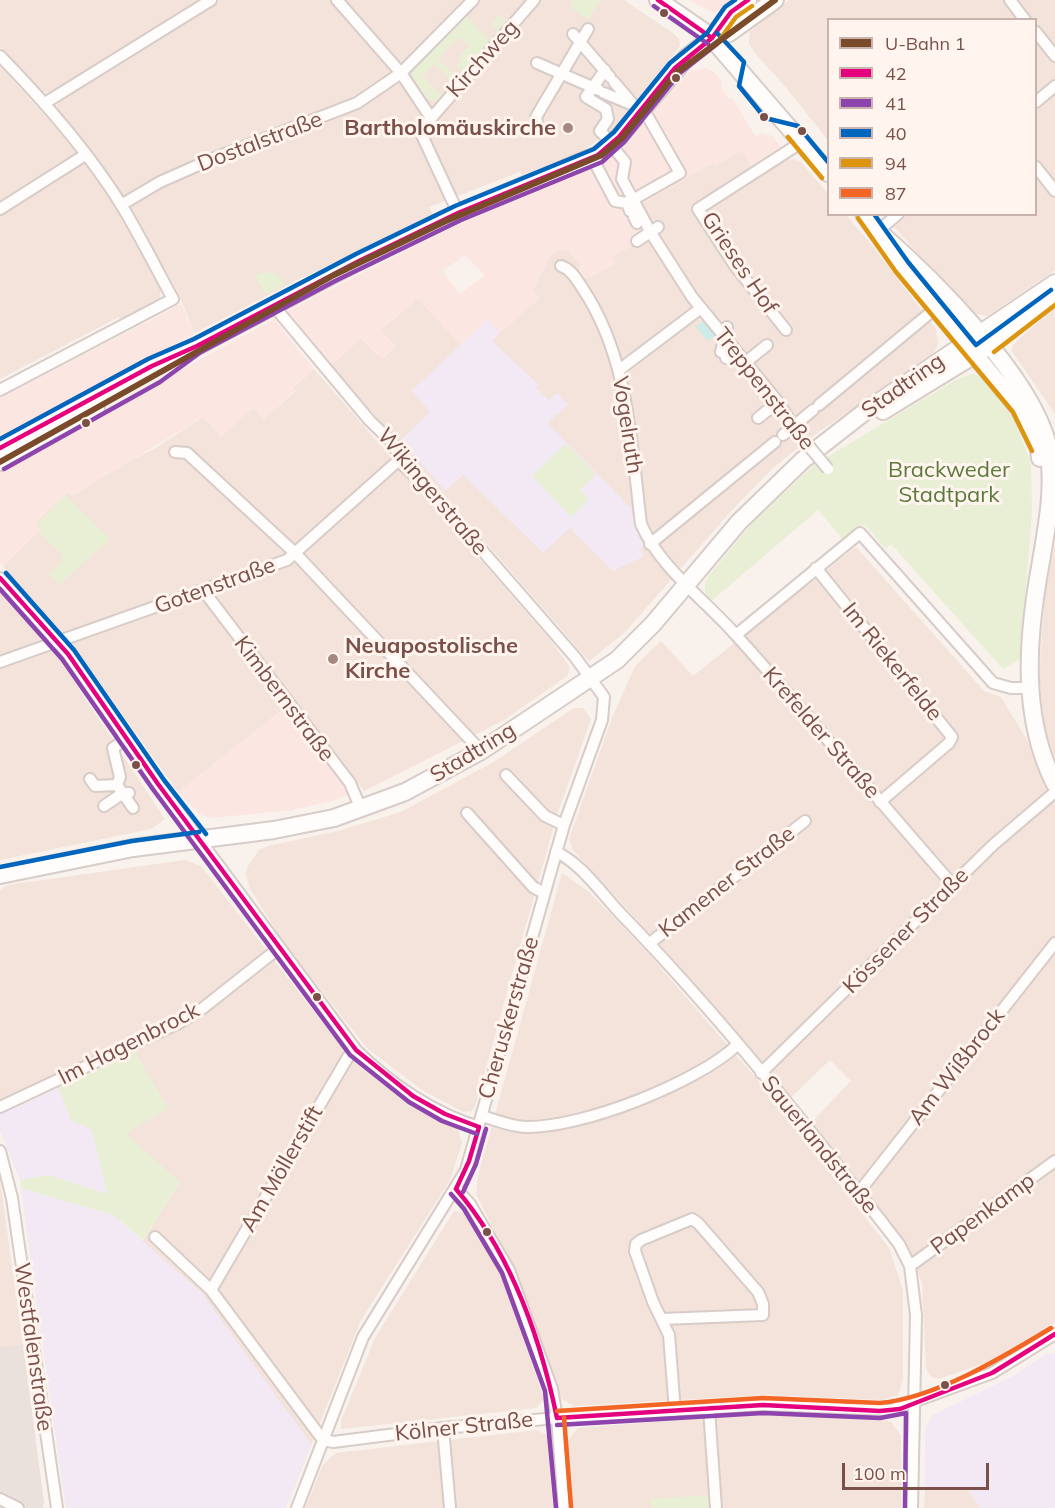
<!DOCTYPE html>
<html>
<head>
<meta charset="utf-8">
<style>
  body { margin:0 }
  #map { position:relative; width:1055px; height:1508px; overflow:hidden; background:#f8f1ec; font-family:Mulish,sans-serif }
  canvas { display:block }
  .legend { position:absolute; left:827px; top:18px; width:210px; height:198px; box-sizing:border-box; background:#fff5ee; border:2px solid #cab3ac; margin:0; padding:8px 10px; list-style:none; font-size:18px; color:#7a5048 }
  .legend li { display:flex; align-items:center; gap:12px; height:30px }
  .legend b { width:30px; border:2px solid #cab3ac }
  .scale { position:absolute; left:842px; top:1463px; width:147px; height:27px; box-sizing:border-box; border:3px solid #7a5048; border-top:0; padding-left:8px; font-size:18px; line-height:21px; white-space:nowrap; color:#7a5048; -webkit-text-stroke:4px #fff5ee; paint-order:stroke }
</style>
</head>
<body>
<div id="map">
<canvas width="1055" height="1508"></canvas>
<ul class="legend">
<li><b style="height:8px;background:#7a4b2a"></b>U-Bahn 1</li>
<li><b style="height:8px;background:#e5007d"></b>42</li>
<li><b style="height:8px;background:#8e44ad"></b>41</li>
<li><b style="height:8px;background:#0065bd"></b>40</li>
<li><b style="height:8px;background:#de950e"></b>94</li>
<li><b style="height:8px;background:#f26522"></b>87</li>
</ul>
<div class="scale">100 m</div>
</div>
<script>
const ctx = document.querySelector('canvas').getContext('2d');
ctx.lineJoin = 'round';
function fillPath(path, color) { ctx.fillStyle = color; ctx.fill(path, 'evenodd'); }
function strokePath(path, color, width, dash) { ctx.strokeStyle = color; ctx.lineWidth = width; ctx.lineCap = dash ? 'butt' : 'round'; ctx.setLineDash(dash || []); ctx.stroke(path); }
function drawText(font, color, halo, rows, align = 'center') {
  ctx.font = font + ' Mulish,sans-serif'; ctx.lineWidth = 6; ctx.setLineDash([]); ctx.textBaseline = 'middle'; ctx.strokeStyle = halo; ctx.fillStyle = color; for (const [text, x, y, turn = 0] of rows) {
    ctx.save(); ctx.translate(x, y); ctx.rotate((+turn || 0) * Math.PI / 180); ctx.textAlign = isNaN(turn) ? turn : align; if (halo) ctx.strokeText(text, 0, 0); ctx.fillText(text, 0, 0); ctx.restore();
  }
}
fillPath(new Path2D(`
  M0 0H200L51 93 41 92 0 47Z
  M220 0H624L674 34 679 39 680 46 615 127 583 151 522 175 520 172 429 207 433 215 409 228 293 282 195 333 177 291 124 197 56 108 60 99 105 70 180 27Z
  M789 0H1055V270L987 316 969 312 884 215 1036 214V20H828V140L783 84 754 52 749 43 750 31Z
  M0 66 70 143 111 200 161 289 159 301 124 318H117L0 379Z
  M740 151 744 153 757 177 787 160 794 159 801 162 828 194V214L846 215 870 243 936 329 938 345 933 353 813 436 773 468 732 510 625 632 589 661 331 365 361 338 382 359 381 330 418 298 461 345 488 319 500 332 539 299 533 290 551 254 561 250 569 252 580 264 582 277 589 278 614 264 611 257 638 243 640 205 714 162 716 165Z
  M1055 309V414L1012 351 1013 345 1022 336Z
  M314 369 551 641 569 666V671L567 676 504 720 364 791 295 700 178 792 81 656 3 566 40 530 35 524 67 492 154 449 203 417 254 408 264 419 296 391 293 388Z
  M1055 543V758L1045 729 1039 677 1045 594Z
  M856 547 984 691 1001 697 1028 742 1055 805V1322L993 1360 939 1379 931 1377 926 1368 922 1283 905 1241 810 1124 851 1081 830 1060 789 1099 659 944 573 850 569 839 612 718 635 666 661 641 693 676Z
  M0 592 61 662 165 819 151 829 0 860Z
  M574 708H583L591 719 557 815 475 1106 472 1111 463 1112 422 1090 367 1048 284 943 250 889 246 874 248 866 259 850 272 845 338 831 401 812 492 763Z
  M185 860 201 866 349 1057 415 1108 458 1129 462 1143 450 1180 361 1320 286 1508H66L21 1188 143 1240 180 1182 49 1175 20 1180 0 1129V890L8 885Z
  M562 873 589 892 646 951 755 1077 889 1248 903 1291V1380L898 1395 882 1400 766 1395 574 1406 561 1398 514 1270 476 1194 478 1176Z
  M0 1181 23 1344 0 1347Z
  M454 1211 464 1213 500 1271 544 1399 536 1408 341 1429V1421L375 1338Z
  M767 1413 880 1419 891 1422 901 1436V1508H573L567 1442 578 1428Z
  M537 1430 547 1435 553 1508H305L323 1465 336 1453Z
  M925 1490H968L980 1508H924Z`), '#f3e3da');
fillPath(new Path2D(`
  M688 0H737L714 13Z
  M705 68 713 71 721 80 722 88 729 99 732 98 756 137 761 133 773 136 781 148 752 167 744 153 740 151 716 166 713 163 641 205 653 229 638 243 612 257 615 264 589 278 578 274 580 264 569 252 561 250 551 254 533 290 539 299 500 333 488 320 461 346 418 298 381 330 396 347 382 360 361 338 331 365 286 312 446 230 609 160 630 141 683 78 691 71ZM465 255 485 275 460 294 443 271Z
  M181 304 195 333 0 438V398Z
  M274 319 314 369 293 387 296 391 264 419 254 408 221 437 203 417 72 496 66 492 36 524 40 530 3 566 0 563V469Z
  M284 708 351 793 333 801 292 810 212 818 201 815 178 792Z`), '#fce6e2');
fillPath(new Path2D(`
  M23 1344 44 1502 43 1508H0V1347Z`), '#ebe1dc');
fillPath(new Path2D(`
  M488 319 500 333 492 341 538 384 536 388 549 400 557 393 568 405 548 423 631 508 635 528 645 546 641 548 643 557 613 571 570 528 543 553 463 475 445 491 401 440 430 412 411 391Z
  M58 1086 71 1120 92 1130 108 1194 49 1175 20 1180 0 1129V1110Z
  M21 1188 113 1215 201 1292 311 1444 286 1508H66Z
  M1047 1353 1055 1354V1508H980L968 1490H925V1428L933 1415 1013 1376Z`), '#f2e9f4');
fillPath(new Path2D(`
  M601 0 588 19 571 8V0Z
  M500 14 508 22 498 33 490 24Z
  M466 16 491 42 463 72 456 65 461 60 459 57 469 46 459 37 438 59 459 79 454 85 435 63 423 76 442 96 437 101 428 100 412 77 414 67Z
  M265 272 277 274 286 284 265 294 255 275Z
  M972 374 983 377 1013 417 1031 463 1032 513 1020 659 1003 669 891 544 885 548 864 524 844 541 818 510 711 601C704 594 703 586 708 577L752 523 814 465 957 379Z
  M566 443 596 474 580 490 589 499 571 517 532 476Z
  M65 495 110 539 59 585 49 574 61 563 62 555 39 532 41 529 37 524Z
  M134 1050 168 1108 126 1134 180 1182 143 1240 113 1215 21 1188 20 1180 49 1175 107 1194 92 1130 71 1120 58 1086Z
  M709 1495 710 1508H651L650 1499Z`), '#e9efd5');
fillPath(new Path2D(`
  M705 320 717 334 708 341 696 327Z`), '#cbece9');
const street = new Path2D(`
  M337 0 401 73 431 118
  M1010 0 1025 20
  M1036 32 1055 56
  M573 34 610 77
  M0 56C45 102 88 151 122 206 140 236 156 268 173 299L0 390
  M537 63 599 90
  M614 82 631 102
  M604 93 633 105
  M1036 102 1055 86
  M45 103 211 0
  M537 123 536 117 588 29
  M604 135 600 131 608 119 606 109 586 97 605 70
  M617 152 625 162 622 179 651 233 692 297 778 402 798 433
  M596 165 615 201 627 203 630 211
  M1036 167 1055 191
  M627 203 680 173 648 117
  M121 205 160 182 212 159 357 103 401 73 473 0
  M0 209 85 155
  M458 213 420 131 534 0
  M634 217 637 223
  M878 231 898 214
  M637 241 658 227
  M561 266C571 269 577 280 583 289 629 358 631 444 641 524 661 569 703 598 735 634 809 716 880 802 953 885
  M273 305 370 421 392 442 404 466 433 494 575 657 604 697 602 720 564 825 466 1170 363 1337 297 1508
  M786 330 735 266 698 209 802 142
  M721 352 727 327
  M726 358 746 362 767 345
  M619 370 701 308
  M819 405 936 308
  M758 418 778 402
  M783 435 813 410
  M175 452 187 453 295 553 481 751
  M650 544 775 442
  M816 568 952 737 949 743 880 802
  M0 578 68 654 158 784 356 1050C389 1083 434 1114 479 1127
  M203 590 350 783 361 809
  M736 635 860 533 993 683 1011 688H1030
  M0 662 287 560 400 459
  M506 775 545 816 564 825
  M90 779 95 786 117 785 133 808
  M117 785 120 777 113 748 126 739
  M104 806 123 793H129
  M467 813 533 887 544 893
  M556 852C581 863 602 894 621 914 719 1015 813 1133 899 1244L910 1266 916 1315 912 1508
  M650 943 805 821
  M761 1073 993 845 1055 792
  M0 1107 179 1023 203 1008 279 948
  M482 1116C496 1120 512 1127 526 1127 582 1128 697 1083 737 1045
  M0 1151 12 1198 57 1508
  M456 1189 470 1204 509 1270 552 1389 557 1418 564 1508
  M859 1192 1055 943
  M155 1237 211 1290 323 1440
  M910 1266 1055 1161
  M211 1290 348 1057 356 1050
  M662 1319 763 1315V1304L758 1292 698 1223 692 1219 641 1240 636 1244 635 1251 653 1302 669 1335 675 1411
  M709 1409 716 1508
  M443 1428 450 1508
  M323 1440 333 1442 443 1428 557 1418 763 1405 891 1410 992 1373 1055 1334
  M0 1499 18 1508`);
const secondary = new Path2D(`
  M658 0 709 35 828 173
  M712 38 731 12 748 0
  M864 214 902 267 1019 408 1039 448 1040 458
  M878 231C932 278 1032 377 1048 446 1055 487 1047 526 1040 567 1027 639 1021 718 1055 784
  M883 411 989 346 1055 296
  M0 448 152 366 197 346 359 261 458 213 598 155 619 137 686 58 712 38 729 33 775 0
  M0 462 96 408
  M0 875 133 848 274 830 334 818 405 792 481 751 617 660 653 624 739 522 803 460 867 410 1055 283`);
strokePath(street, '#d7ccc8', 14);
strokePath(secondary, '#d8ccc8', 20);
strokePath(street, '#fefdfc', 10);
strokePath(secondary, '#fefdfc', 16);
const streetBridge = new Path2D(`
  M798 433 828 469`);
strokePath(streetBridge, '#d7ccc8', 14, []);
strokePath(streetBridge, '#fefdfc', 10);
strokePath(new Path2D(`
  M658 0 712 38
  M0 448 152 366 197 346 359 261 458 213 598 155 619 137 675 68 712 38 731 12 748 0
  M0 578 68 654 158 784 356 1050 413 1096 445 1114 479 1127
  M456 1189C511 1253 540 1336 557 1418
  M456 1189 469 1161 479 1127
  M557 1418 763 1405 880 1411 900 1409 992 1373 1055 1334`), '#e5007d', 4.5);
strokePath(new Path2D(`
  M654 6 708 44
  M4 469 160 382 201 352 335 281 461 220 602 162 624 142 680 73 717 44
  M0 589 62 659 152 788 350 1055 409 1102 442 1121 477 1134
  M463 1192 476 1164 486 1129
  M451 1194 464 1209 502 1273 545 1391 556 1508
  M557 1425 763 1413 880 1418 906 1413 905 1508`), '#8e44ad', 4.5);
strokePath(new Path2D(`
  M717 33 744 62 739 86 765 118 798 126 828 162
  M874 214 908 262 976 345 1051 290
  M0 439 148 359 194 339 356 254 455 206 594 149 614 132 670 63 707 33 725 7 735 0
  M6 573 74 650 164 780 206 834
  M0 867 132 841 199 832`), '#0065bd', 4.5);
strokePath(new Path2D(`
  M718 42 736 17 752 6
  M788 137 822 178
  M858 218 896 272 1013 412 1032 451
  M994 352 1055 305`), '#de950e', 4.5);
strokePath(new Path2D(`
  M557 1411 763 1398 880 1403C936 1398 1003 1357 1051 1328
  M564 1417 571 1507`), '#f26522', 4.5);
strokePath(new Path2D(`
  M0 462 334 275 446 221 602 155 622 138 676 73 775 0`), '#7a4b2a', 6);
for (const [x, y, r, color] of [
  [664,13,5,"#7a5048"],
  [676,78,5,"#7a5048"],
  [764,117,5,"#7a5048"],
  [568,128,6,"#a68881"],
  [802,131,5,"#7a5048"],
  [86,423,5,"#7a5048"],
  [333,659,6,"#a68881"],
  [136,765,5,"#7a5048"],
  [317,997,5,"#7a5048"],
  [487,1232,5,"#7a5048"],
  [945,1385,5,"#7a5048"]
]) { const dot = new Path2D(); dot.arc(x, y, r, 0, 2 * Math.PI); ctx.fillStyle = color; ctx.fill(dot); strokePath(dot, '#fff5ee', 2); }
drawText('22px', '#7a5048', '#fff5ee', [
  ["Kirchweg",483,59,-48],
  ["Dostalstraße",260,142,-21],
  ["Grieses Hof",739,263,56],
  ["Stadtring",903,386,-35],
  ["Treppenstraße",764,389,52],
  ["Vogelruth",627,425,81],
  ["Wikingerstraße",432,492,50],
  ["Gotenstraße",215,586,-20],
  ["Im Riekerfelde",892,662,51],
  ["Kimbernstraße",284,699,53],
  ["Krefelder Straße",821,733,49],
  ["Stadtring",473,753,-31],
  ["Kamener Straße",727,882,-38],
  ["Kössener Straße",906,931,-45],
  ["Cheruskerstraße",509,1018,-74],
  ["Im Hagenbrock",129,1044,-27],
  ["Am Wißbrock",957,1067,-52],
  ["Sauerlandstraße",819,1145,51],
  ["Am Möllerstift",282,1169,-60],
  ["Papenkamp",983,1214,-36],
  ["Westfalenstraße",33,1347,82],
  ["Kölner Straße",464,1427,-6]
]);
drawText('bold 22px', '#7a5048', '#fff5ee', [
  ["Bartholomäuskirche",556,128],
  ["Neuapostolische",345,646,"left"],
  ["Kirche",345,671,"left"]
], 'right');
drawText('22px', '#5a7a3c', '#fff5ee', [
  ["Brackweder",949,470],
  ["Stadtpark",949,495]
]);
</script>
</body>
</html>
